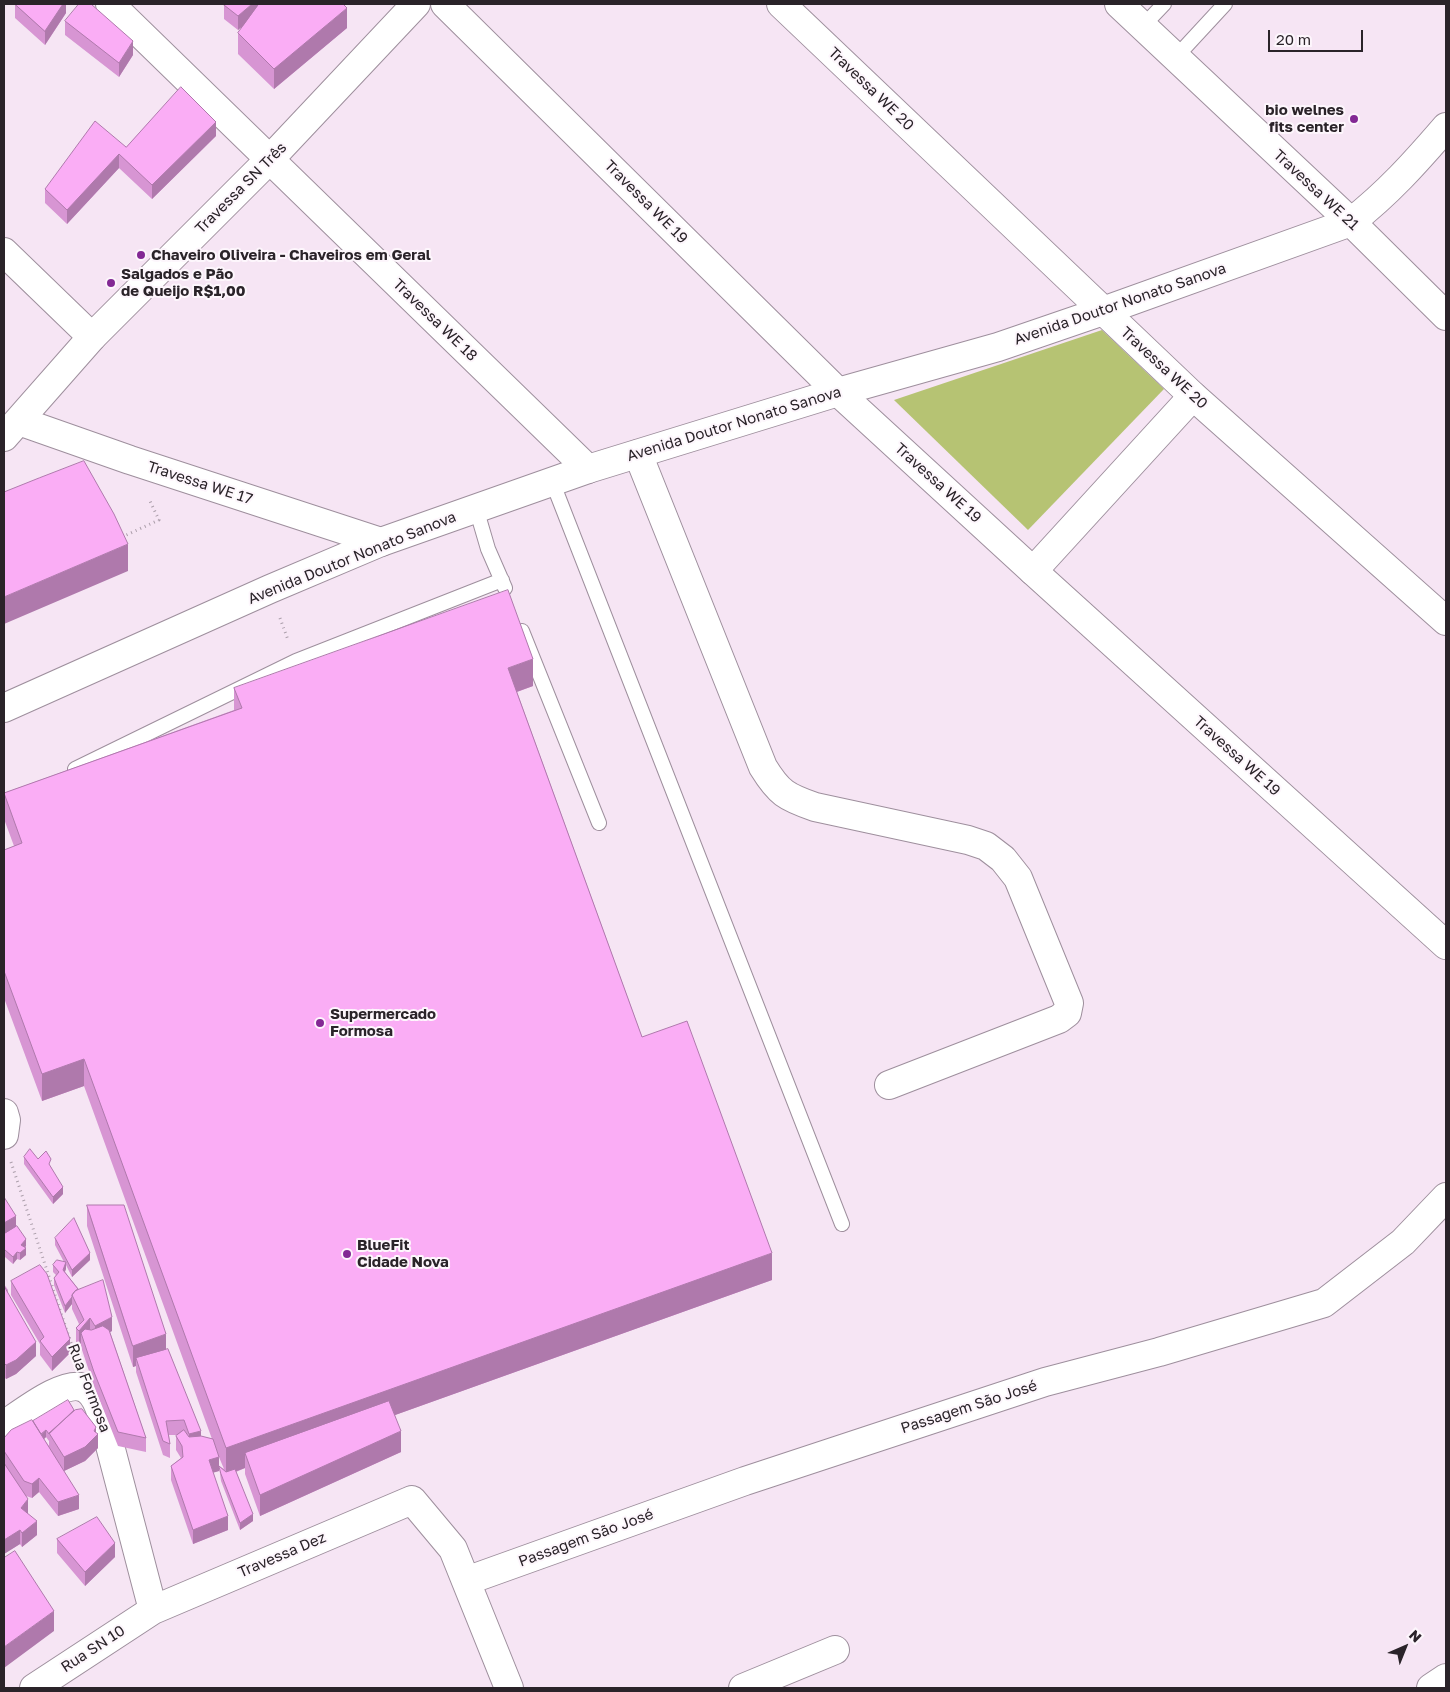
<!DOCTYPE html>
<html>
<head>
<meta charset="utf-8">
<style>
  body { margin:0 }
  #map { position:relative; width:1450px; height:1692px; overflow:hidden; background:#f6e5f4; font-family:"Golos Text",sans-serif }
  canvas { display:block }
  .frame { position:absolute; inset:0; border:5px solid #2a2329; pointer-events:none }
  .north { position:absolute; left:1380px; top:1622px; width:50px; height:50px; -webkit-text-stroke:4px #fdf6fc; paint-order:stroke; rotate:44deg; font-size:14px; font-weight:700; line-height:20px; text-align:center; color:#2a2329 }
  .north::after { content:''; display:block; margin:auto; width:18px; height:22px; background:#2a2329; clip-path:polygon(50% 0,100% 100%,50% 72%,0 100%) }
  .scale { position:absolute; left:1268px; top:30px; width:95px; height:22px; box-sizing:border-box; border:2px solid #2a2329; border-top:0; padding-left:6px; font-size:15px; line-height:18px; white-space:nowrap; color:#2a2329; -webkit-text-stroke:4px #fdf6fc; paint-order:stroke }
</style>
</head>
<body>
<div id="map">
<canvas width="1450" height="1692"></canvas>
<div class="frame"></div>
<div class="north">N</div>
<div class="scale">20 m</div>
</div>
<script>
const ctx = document.querySelector('canvas').getContext('2d');
ctx.lineJoin = 'round';
function fillPath(path, color) { ctx.fillStyle = color; ctx.fill(path, 'evenodd'); }
function strokePath(path, color, width, dash) { ctx.strokeStyle = color; ctx.lineWidth = width; ctx.lineCap = dash ? 'butt' : 'round'; ctx.setLineDash(dash || []); ctx.stroke(path); }
function drawText(font, color, halo, rows, align = 'center') {
  ctx.font = font + ' "Golos Text",sans-serif'; ctx.lineWidth = 4; ctx.setLineDash([]); ctx.textBaseline = 'middle'; ctx.strokeStyle = halo; ctx.fillStyle = color; for (const [text, x, y, turn = 0] of rows) {
    ctx.save(); ctx.translate(x, y); ctx.rotate((+turn || 0) * Math.PI / 180); ctx.textAlign = isNaN(turn) ? turn : align; if (halo) ctx.strokeText(text, 0, 0); ctx.fillText(text, 0, 0); ctx.restore();
  }
}
fillPath(new Path2D(`
  M1102 330 1164 389 1028 530 894 400Z`), '#b6c373');
const lane = new Path2D(`
  M1143 26 1164 4
  M1176 57 1225 4
  M552 481 842 1224
  M476 508 488 549 505 588
  M522 631 599 823
  M75 769 296 661 502 580`);
const street = new Path2D(`
  M110 4 588 469
  M1119 4 1351 222 1446 316
  M4 252 92 337
  M19 421 130 460 381 542
  M638 454 763 767C779 793 786 797 815 807L968 840 986 846 1003 859 1018 878 1069 1003 1067 1013 1059 1019 889 1085
  M1033 571 1193 396
  M4 1113 6 1120 4 1135
  M4 1425C21 1414 67 1377 86 1389 95 1394 99 1406 102 1415L153 1610
  M466 1581 745 1481 1045 1382 1159 1352 1324 1303 1403 1242 1446 1197
  M34 1688 153 1610 412 1500 453 1549 509 1688
  M743 1688 835 1650
  M1431 1688 1446 1678`);
const secondary = new Path2D(`
  M445 4 838 392 1033 571 1446 945
  M781 4 1193 396 1446 621`);
const primary = new Path2D(`
  M4 437 92 337 270 159 416 4
  M4 708 270 589 381 542 588 469 838 392 998 347 1103 311 1351 222C1388 193 1415 163 1446 127`);
strokePath(lane, '#9e8f9d', 16);
strokePath(street, '#9e8f9d', 30);
strokePath(secondary, '#9e8f9d', 30);
strokePath(primary, '#9e8f9d', 30);
strokePath(new Path2D(`
  M122 537 159 520 149 499
  M280 618 288 640
  M11 1162 76 1358`), '#ac9fab', 3, [1, 4]);
strokePath(lane, '#fff', 14);
strokePath(street, '#fff', 28);
strokePath(secondary, '#fff', 28);
strokePath(primary, '#fff', 28);
fillPath(new Path2D(`
  M15 4H66V13L45 45 15 18Z
  M224 5 347 28 274 89 238 54V33L244 24 238 30 224 19Z
  M65 21 133 55 119 77 65 35Z
  M216 136 152 199 119 168 67 224 45 203V189L126 147Z
  M533 686 517 692 642 1037 772 1280 395 1415 401 1452 260 1516 245 1474V1468L236 1472 253 1521 240 1530 221 1481 219 1466 224 1469 216 1450 219 1471 213 1472 228 1530 193 1544 171 1480V1466L181 1458 176 1450V1436L178 1435H169L170 1444V1458L163 1455 136 1372V1366L133 1367 87 1226V1205L166 1350 201 1436 212 1439 84 1086 42 1101 4 998V850L14 846 4 819V793L234 710V688Z
  M24 1157 38 1159 51 1167 63 1194 53 1204 24 1164Z
  M4 1197 16 1226 26 1246 25 1247 26 1255 20 1260 17 1259 13 1264 5 1257Z
  M55 1238 90 1260 72 1277 66 1265 65 1272 112 1331 110 1332 146 1438V1452L118 1446 94 1386 81 1347V1343L79 1345 76 1342V1328L79 1324 72 1309V1304L65 1313 54 1285V1278L56 1275 53 1272V1265L64 1262 55 1245Z
  M11 1281 70 1353 52 1371 40 1355V1344L11 1295Z
  M4 1284 8 1290V1293L36 1356 16 1374 6 1379 4 1377Z
  M74 1410 96 1433 98 1448 85 1461 64 1471 79 1509 58 1516 39 1492 32 1498 26 1496 28 1514 37 1535 22 1547 20 1544 4 1554V1438L33 1421ZM46 1437 49 1441V1446L44 1439Z
  M57 1539 115 1557 85 1586 57 1553Z`), '#d795d3');
fillPath(new Path2D(`
  M63 4H66V13L45 45V31Z
  M252 4H270L238 30V16Z
  M347 8V28L274 89V69Z
  M133 41V55L119 77V63Z
  M216 122V136L152 199V185Z
  M119 154V168L67 224V210Z
  M128 544V571L4 624V597Z
  M533 659V686L508 695V668Z
  M84 1059V1086L42 1101V1074Z
  M63 1187V1194L53 1204V1197Z
  M16 1216V1230L4 1237V1223Z
  M26 1239V1246L21 1252V1245Z
  M26 1248V1255L20 1260V1253Z
  M17 1252V1259L13 1264V1257Z
  M90 1253V1260L72 1277V1270Z
  M772 1253V1280L250 1467 245 1453V1468L226 1475V1448Z
  M66 1262V1269L63 1277V1270Z
  M72 1297V1304L65 1313V1306Z
  M112 1317V1331L95 1340V1326Z
  M90 1318V1332L81 1333V1343L79 1345V1331Z
  M166 1334V1355L136 1358V1366L133 1367V1346Z
  M70 1339V1353L52 1371V1357Z
  M36 1342V1356L16 1374 6 1379V1365Z
  M96 1427V1436L98 1434V1448L85 1461 64 1471V1457L94 1431Z
  M46 1430V1437L41 1442V1435Z
  M201 1431V1445L189 1448V1434Z
  M401 1431V1452L260 1516V1495Z
  M219 1457V1471L209 1474V1460Z
  M39 1478V1492L32 1498V1484Z
  M79 1495V1509L58 1516V1502Z
  M28 1499V1513L21 1522V1508Z
  M253 1514V1521L240 1530V1523Z
  M228 1516V1530L193 1544V1530Z
  M37 1521V1535L22 1547V1533Z
  M20 1530V1544L4 1554V1540Z
  M115 1543V1557L85 1586V1572Z
  M54 1611V1631L4 1668V1647Z`), '#af79ac');
const building = new Path2D(`
  M15 4H63L45 31Z
  M79 4H91L133 41 119 63 65 21Z
  M225 4H252L238 16 224 5Z
  M259 4H343L347 8 274 69 238 33Z
  M181 87 216 122 152 185 119 154 67 210 45 189 95 121 126 147Z
  M84 461 114 514 128 544 4 597V492L39 478Z
  M508 590 533 659 508 668 642 1037 687 1021 772 1253 226 1448 84 1059 42 1074 4 971V850L22 843 4 793 242 708 234 688Z
  M30 1149 38 1159 46 1151 51 1159 49 1164 63 1187 53 1197 24 1157Z
  M4 1197 16 1216 4 1223Z
  M87 1205H124L166 1334 133 1346Z
  M74 1218 90 1253 72 1270 55 1238Z
  M17 1226 26 1239 21 1245 26 1248 20 1253 17 1252 13 1257 5 1250H4V1234Z
  M57 1260 66 1262 63 1270 78 1289 75 1291 72 1295V1297L65 1306 54 1278 59 1272 53 1265Z
  M40 1265 47 1274 70 1339 52 1357 40 1341 44 1337 11 1281Z
  M103 1280 112 1317 95 1326 90 1318 79 1331 76 1328 84 1320 72 1295 75 1291Z
  M4 1286 36 1342 16 1360 6 1365 4 1363Z
  M103 1326 109 1330 146 1438 118 1432 94 1372 81 1333 85 1329 91 1330Z
  M168 1349 201 1431 189 1434 184 1420 166 1421 170 1444 163 1441 136 1358Z
  M68 1400 74 1410 49 1434 46 1430 41 1434 33 1421Z
  M389 1401 401 1431 260 1495 245 1453Z
  M82 1409 96 1427 94 1431 98 1434 85 1447 64 1457 49 1433 75 1410Z
  M32 1420 79 1495 58 1502 39 1478 32 1484 24 1481 4 1451V1438L11 1430Z
  M184 1430 189 1437 201 1436 213 1439 219 1457 209 1460 228 1516 193 1530 171 1466 183 1457 182 1446 176 1436Z
  M4 1463 28 1499 21 1508 37 1521 22 1533 20 1530 4 1540Z
  M219 1466 226 1472 235 1469 253 1514 240 1523 221 1474Z
  M97 1517 115 1543 85 1572 57 1539Z
  M15 1551 54 1611 4 1647V1558Z`);
fillPath(building, '#faadf5');
strokePath(building, '#af79ac', 1);
for (const [x, y, r, color] of [
  [1354,119,5,"#832894"],
  [141,255,5,"#832894"],
  [111,283,5,"#832894"],
  [320,1023,5,"#832894"],
  [347,1254,5,"#832894"]
]) { const dot = new Path2D(); dot.arc(x, y, r, 0, 2 * Math.PI); ctx.fillStyle = color; ctx.fill(dot); strokePath(dot, '#fdf6fc', 2); }
drawText('15px', '#2a2329', '#fdf6fc', [
  ["Travessa WE 20",871,89,44],
  ["Travessa SN Três",241,188,-45],
  ["Travessa WE 21",1316,190,43],
  ["Travessa WE 19",646,202,45],
  ["Avenida Doutor Nonato Sanova",1120,304,-19],
  ["Travessa WE 18",435,320,44],
  ["Travessa WE 20",1164,368,43],
  ["Avenida Doutor Nonato Sanova",734,424,-17],
  ["Travessa WE 17",200,483,18],
  ["Travessa WE 19",938,483,42],
  ["Avenida Doutor Nonato Sanova",352,558,-22],
  ["Travessa WE 19",1237,756,42],
  ["Rua Formosa",89,1388,69],
  ["Passagem São José",969,1407,-18],
  ["Passagem São José",586,1538,-20],
  ["Travessa Dez",282,1555,-23],
  ["Rua SN 10",93,1649,-33]
]);
drawText('bold 15px', '#2a2329', '#fdf6fc', [
  ["bio welnes",1344,110,"right"],
  ["fits center",1344,127,"right"],
  ["Chaveiro Oliveira - Chaveiros em Geral",151,255],
  ["Salgados e Pão",121,274],
  ["de Queijo R$1,00",121,291],
  ["Supermercado",330,1014],
  ["Formosa",330,1031],
  ["BlueFit",357,1245],
  ["Cidade Nova",357,1262]
], 'left');
</script>
</body>
</html>
